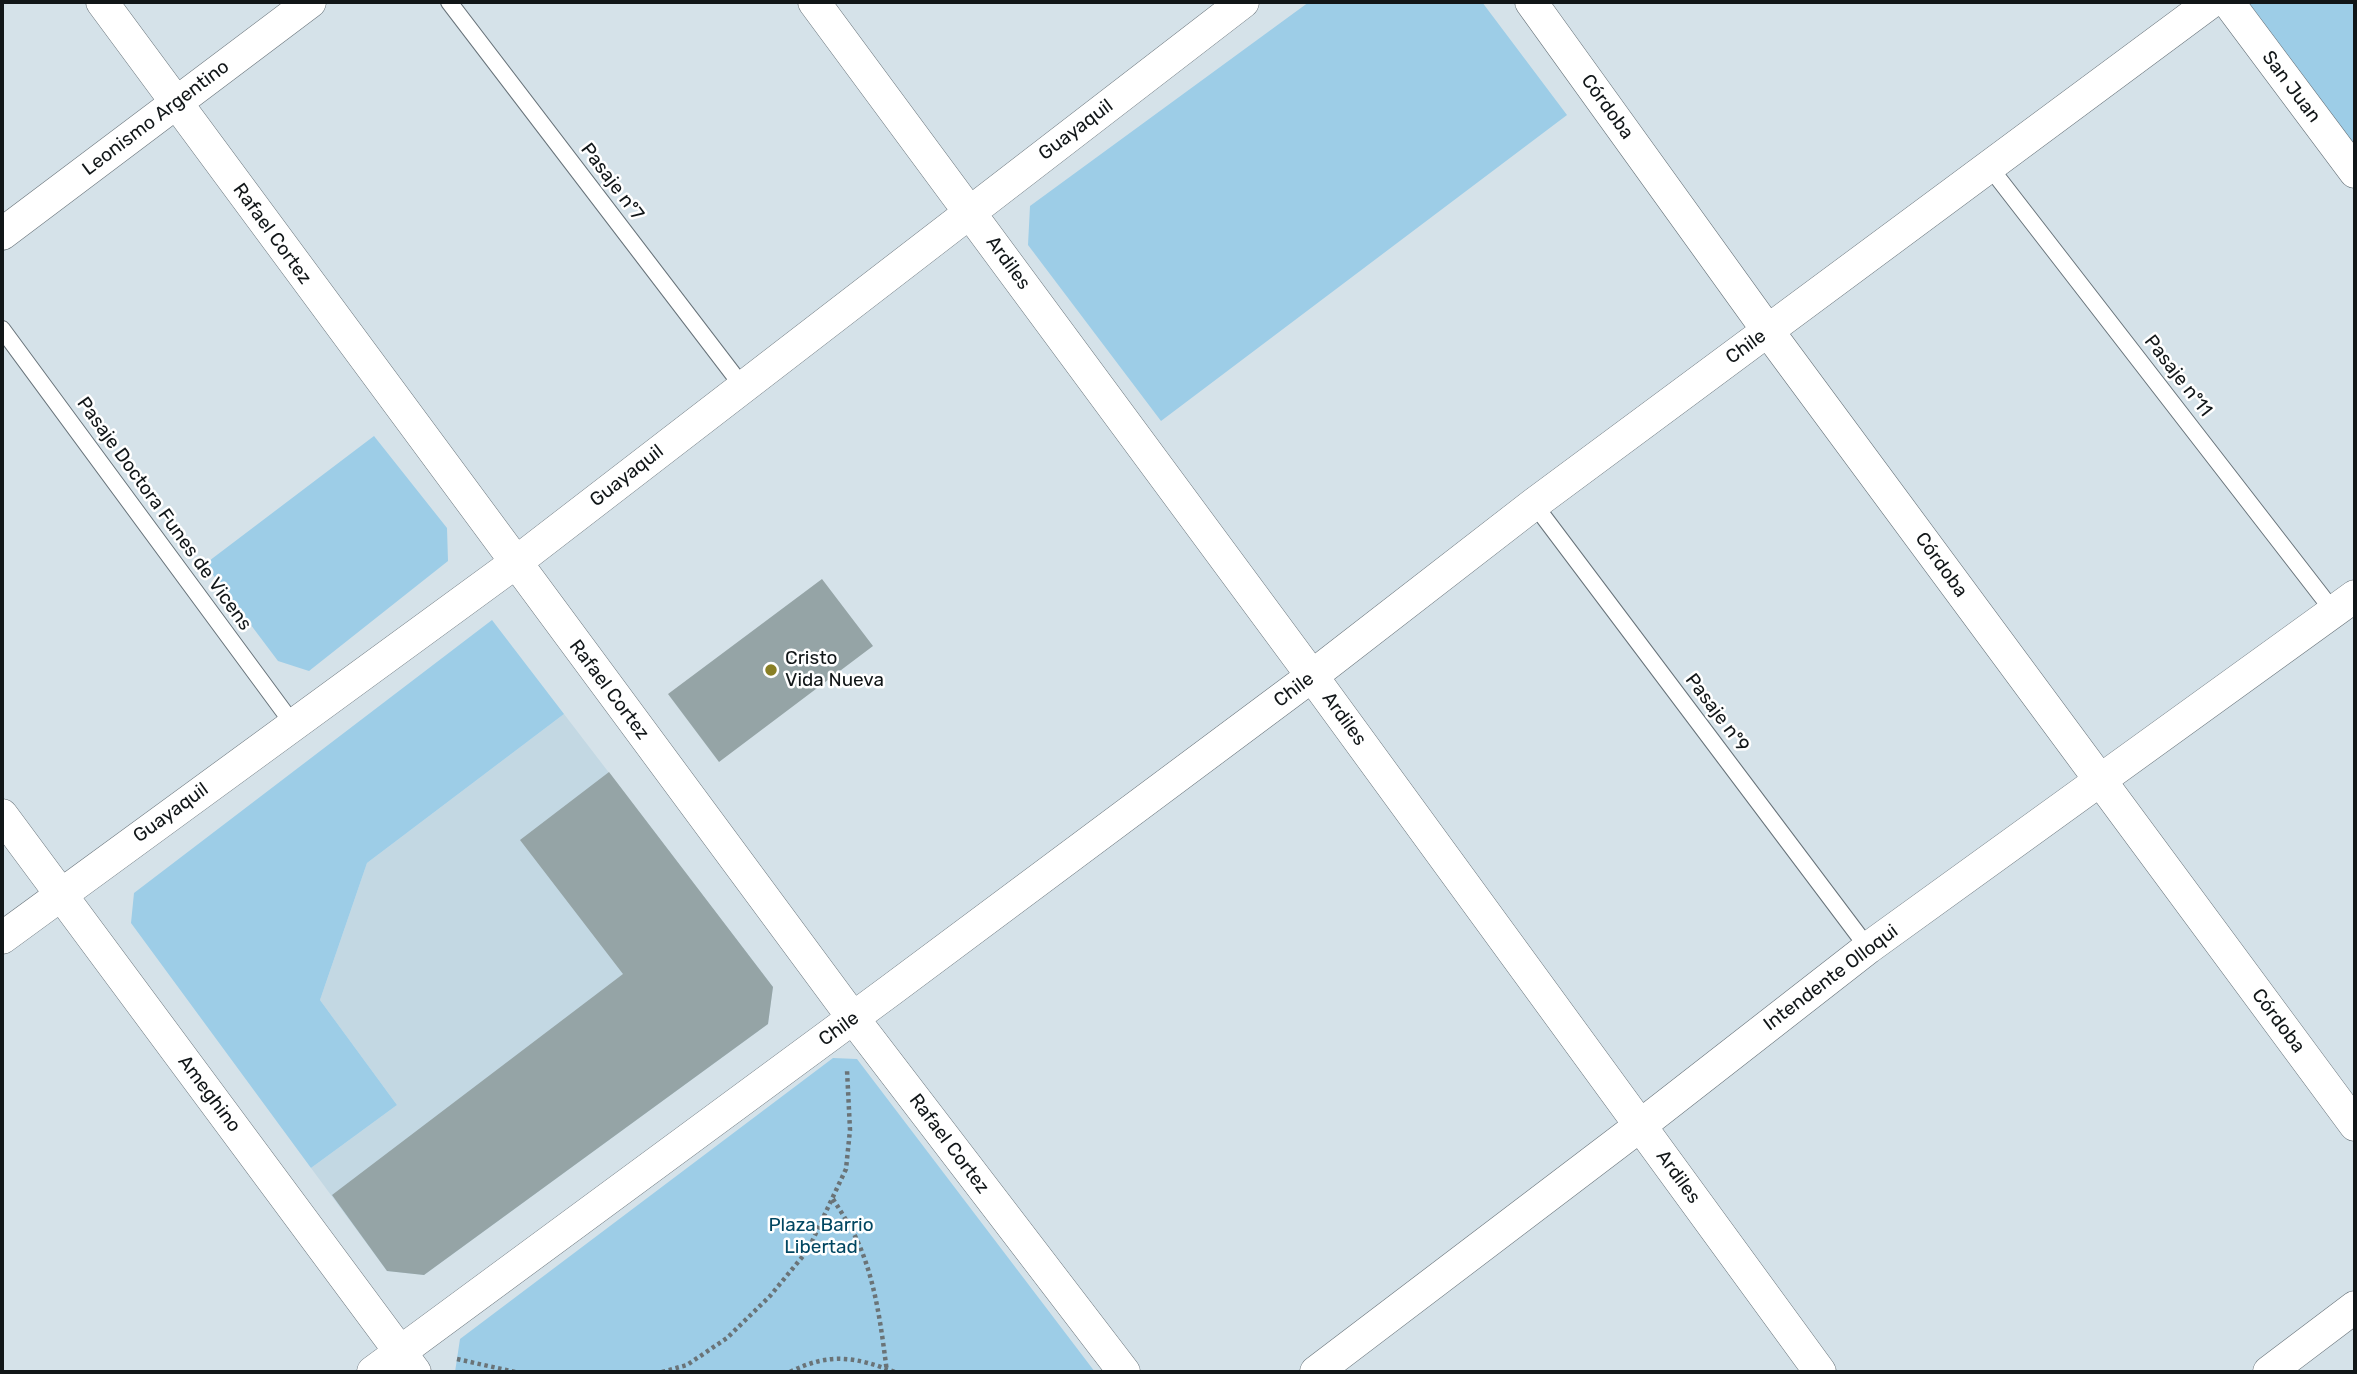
<!DOCTYPE html>
<html>
<head>
<meta charset="utf-8">
<style>
  body { margin:0 }
  #map { position:relative; width:2357px; height:1374px; overflow:hidden; background:#d5e2e9; font-family:Rubik,sans-serif }
  canvas { display:block }
  .frame { position:absolute; inset:0; border:4px solid #111618; pointer-events:none }
</style>
</head>
<body>
<div id="map">
<canvas width="2357" height="1374"></canvas>
<div class="frame"></div>
</div>
<script>
const ctx = document.querySelector('canvas').getContext('2d');
ctx.lineJoin = 'round';
function fillPath(path, color) { ctx.fillStyle = color; ctx.fill(path, 'evenodd'); }
function strokePath(path, color, width, dash) { ctx.strokeStyle = color; ctx.lineWidth = width; ctx.lineCap = dash ? 'butt' : 'round'; ctx.setLineDash(dash || []); ctx.stroke(path); }
function drawText(font, color, halo, rows, align = 'center') {
  ctx.font = font + ' Rubik,sans-serif'; ctx.lineWidth = 5; ctx.setLineDash([]); ctx.textBaseline = 'middle'; ctx.strokeStyle = halo; ctx.fillStyle = color; for (const [text, x, y, turn = 0] of rows) {
    ctx.save(); ctx.translate(x, y); ctx.rotate((+turn || 0) * Math.PI / 180); ctx.textAlign = isNaN(turn) ? turn : align; if (halo) ctx.strokeText(text, 0, 0); ctx.fillText(text, 0, 0); ctx.restore();
  }
}
fillPath(new Path2D(`
  M564 714 773 987 768 1024 424 1275 387 1271 311 1168 397 1105 320 1000 367 863Z`), '#c3d8e3');
fillPath(new Path2D(`
  M1309 2H1482L1567 115 1161 421 1028 245 1030 206Z
  M2227 2H2355V175Z
  M374 436 447 528 448 561 309 671 278 661 205 564Z
  M492 620 564 714 367 863 320 1000 397 1105 311 1168 131 923 134 893Z
  M833 1058 857 1059 1095 1372H455L460 1339Z`), '#9dcde7');
fillPath(new Path2D(`
  M822 579 873 646 719 762 668 694Z
  M609 772 773 987 768 1024 424 1275 387 1271 332 1195 623 974 520 840Z`), '#95a4a6');
const lane = new Path2D(`
  M449 2 743 387
  M1988 165 2334 612
  M2 329 293 724
  M1534 504 1868 948`);
const street = new Path2D(`
  M102 2 853 1018 1124 1372
  M814 2 1312 676 1820 1372
  M1531 2 1768 331 2355 1125
  M2228 2 2355 172
  M2 234 310 2
  M2 815 415 1372
  M2 938 515 563 1243 2
  M373 1372 891 990 1312 676 1534 504 2211 2
  M1316 1372 1641 1125 1868 948 2355 596
  M2269 1372 2355 1307`);
strokePath(lane, '#68737a', 18);
strokePath(street, '#68737a', 33);
strokePath(new Path2D(`
  M833 1199C840 1210 847 1221 853 1232 875 1274 881 1326 887 1372
  M457 1359 515 1372
  M662 1372 687 1365 727 1338 770 1296 808 1250 846 1169 850 1130 847 1070
  M790 1372C830 1352 855 1357 895 1372`), '#6a7377', 4.5, [3.5, 3.5]);
strokePath(lane, '#fff', 16);
strokePath(street, '#fff', 32);
for (const [x, y, r, color] of [
  [771,670,7,"#897f25"]
]) { const dot = new Path2D(); dot.arc(x, y, r, 0, 2 * Math.PI); ctx.fillStyle = color; ctx.fill(dot); strokePath(dot, '#fff', 2.5); }
drawText('19px', '#111618', '#fff', [
  ["San Juan",2291,87,53],
  ["Córdoba",1607,107,54],
  ["Leonismo Argentino",156,118,-37],
  ["Guayaquil",1076,130,-37],
  ["Pasaje nº7",612,182,53],
  ["Rafael Cortez",272,234,54],
  ["Ardiles",1008,263,54],
  ["Chile",1746,347,-36],
  ["Pasaje nº11",2178,376,52],
  ["Guayaquil",627,476,-38],
  ["Pasaje Doctora Funes de Vicens",164,514,54],
  ["Córdoba",1941,565,54],
  ["Rafael Cortez",609,690,53],
  ["Chile",1294,690,-37],
  ["Pasaje nº9",1717,713,53],
  ["Ardiles",1344,719,54],
  ["Guayaquil",171,813,-36],
  ["Intendente Olloqui",1831,978,-37],
  ["Córdoba",2278,1021,53],
  ["Chile",839,1029,-36],
  ["Ameghino",209,1094,53],
  ["Rafael Cortez",949,1144,53],
  ["Ardiles",1678,1177,54]
]);
drawText('19px', '#111618', '#fff', [
  ["Cristo",785,659],
  ["Vida Nueva",785,681]
], 'left');
drawText('19px', '#024762', '#fff', [
  ["Plaza Barrio",821,1226],
  ["Libertad",821,1248]
]);
</script>
</body>
</html>
